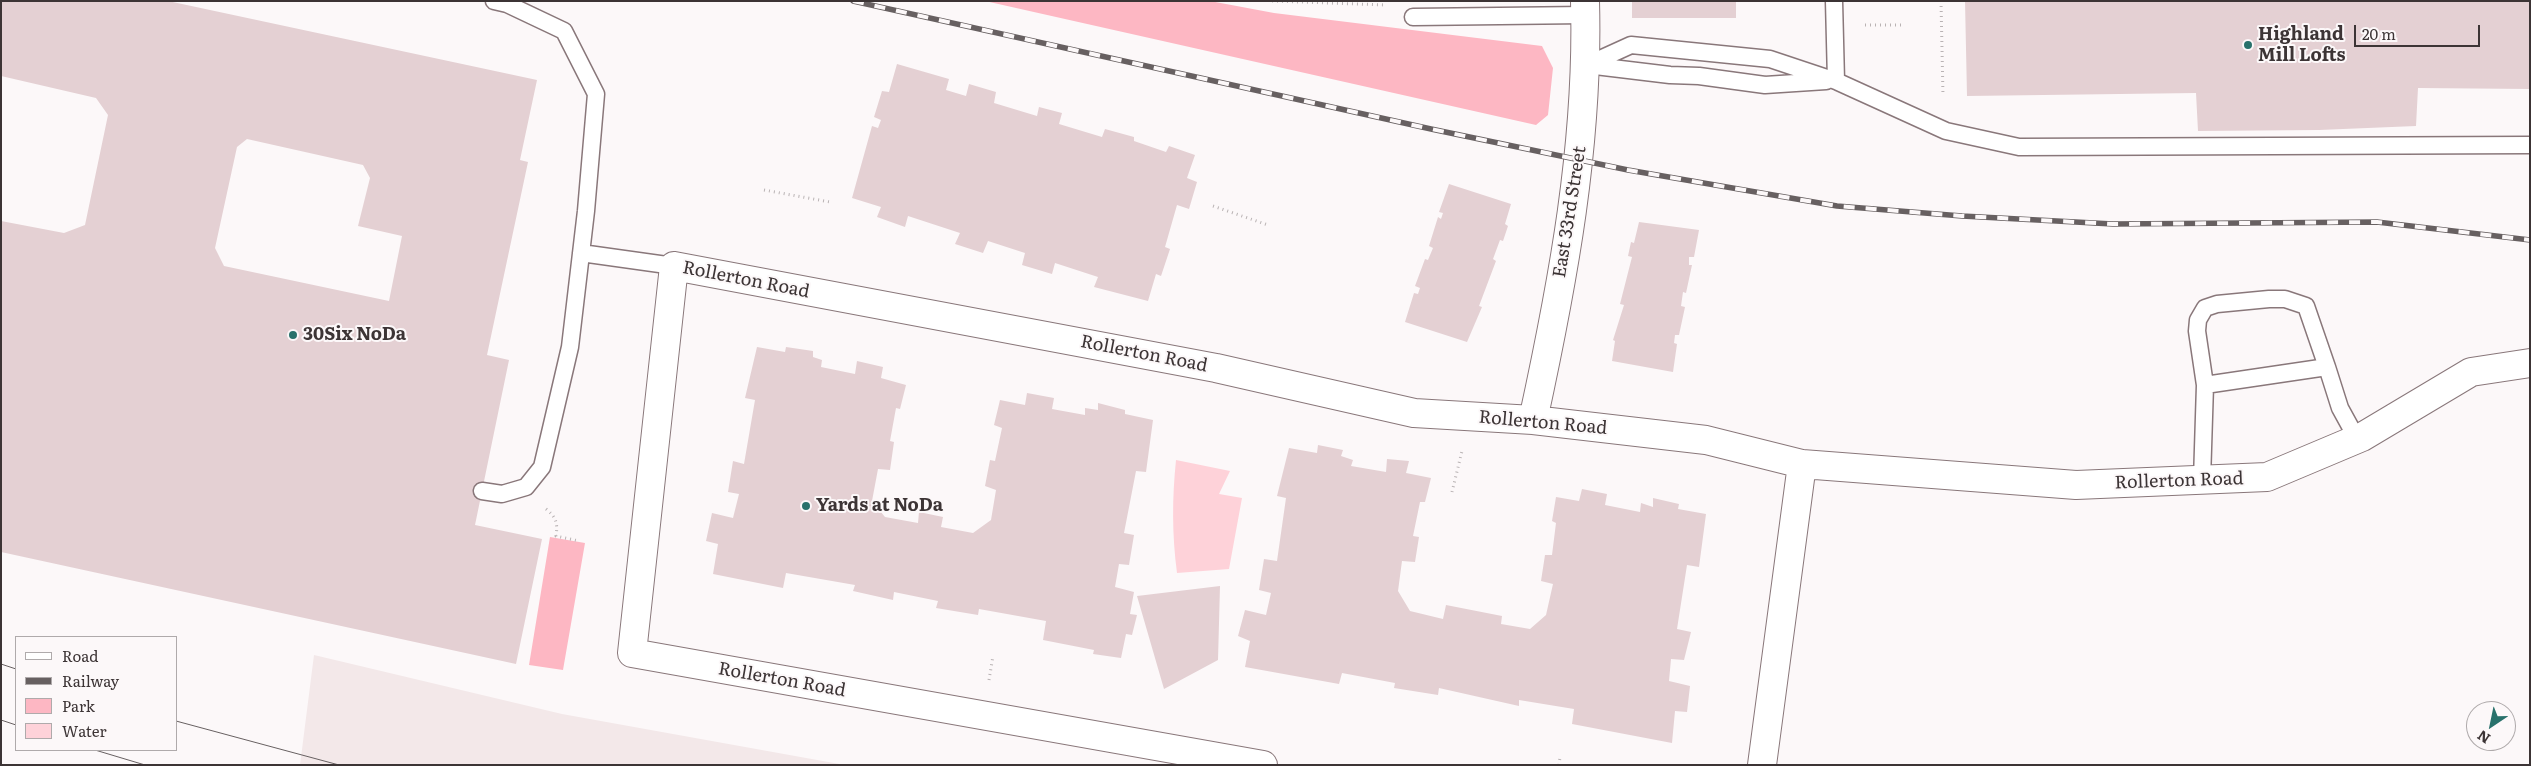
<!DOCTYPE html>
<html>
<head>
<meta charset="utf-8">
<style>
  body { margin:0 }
  #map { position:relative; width:2531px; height:766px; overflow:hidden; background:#fcf8f9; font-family:Literata,serif }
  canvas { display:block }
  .frame { position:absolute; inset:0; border:2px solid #3c3435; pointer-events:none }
  .legend { position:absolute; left:15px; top:636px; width:162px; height:115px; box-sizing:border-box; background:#fcf8f9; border:1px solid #afaaab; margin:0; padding:6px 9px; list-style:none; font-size:15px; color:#3c3435 }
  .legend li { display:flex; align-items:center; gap:10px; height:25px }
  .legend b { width:25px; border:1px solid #afaaab }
  .north { position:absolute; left:2466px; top:701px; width:50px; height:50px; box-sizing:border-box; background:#fcf8f9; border:1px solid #afaaab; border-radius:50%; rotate:214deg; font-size:14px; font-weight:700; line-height:20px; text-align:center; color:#3c3435 }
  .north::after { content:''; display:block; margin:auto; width:18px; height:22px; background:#28716b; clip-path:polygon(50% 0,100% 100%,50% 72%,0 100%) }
  .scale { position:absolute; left:2354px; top:25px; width:126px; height:22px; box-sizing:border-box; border:2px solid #3c3435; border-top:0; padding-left:6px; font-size:15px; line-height:18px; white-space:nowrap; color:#3c3435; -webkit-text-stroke:4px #fcf8f9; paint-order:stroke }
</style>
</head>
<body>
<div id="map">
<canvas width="2531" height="766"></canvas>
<div class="frame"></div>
<ul class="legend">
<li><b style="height:6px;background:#fff"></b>Road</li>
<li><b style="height:6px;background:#676061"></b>Railway</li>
<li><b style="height:14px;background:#fdb7c3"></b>Park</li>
<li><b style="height:14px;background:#fed2d9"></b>Water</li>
</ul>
<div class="north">N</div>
<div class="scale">20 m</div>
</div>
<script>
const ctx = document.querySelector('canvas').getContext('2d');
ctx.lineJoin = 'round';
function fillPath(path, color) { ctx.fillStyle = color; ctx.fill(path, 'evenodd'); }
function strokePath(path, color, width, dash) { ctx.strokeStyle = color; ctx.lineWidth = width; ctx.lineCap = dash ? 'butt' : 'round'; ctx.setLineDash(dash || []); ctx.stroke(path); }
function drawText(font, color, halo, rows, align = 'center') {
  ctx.font = font + ' Literata,serif'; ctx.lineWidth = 4; ctx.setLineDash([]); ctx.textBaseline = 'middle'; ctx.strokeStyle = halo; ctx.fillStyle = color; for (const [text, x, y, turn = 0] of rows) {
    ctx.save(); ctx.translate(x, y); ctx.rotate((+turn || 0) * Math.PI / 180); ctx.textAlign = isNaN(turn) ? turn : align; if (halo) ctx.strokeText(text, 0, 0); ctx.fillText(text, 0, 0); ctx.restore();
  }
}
fillPath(new Path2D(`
  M314 655 562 714 845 765H300Z`), '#f3e8e9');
fillPath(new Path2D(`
  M985 1H1210L1274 13 1542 46 1553 68 1548 115 1536 125Z
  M550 537 585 543 563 670 529 665Z`), '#fdb7c3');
fillPath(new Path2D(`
  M1176 460 1230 471 1219 494 1242 498 1229 569 1177 573C1172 534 1172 499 1176 460Z`), '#fed2d9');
fillPath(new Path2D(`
  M1 1H168L537 80 520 160 528 162 487 355 509 360 475 525 542 539 516 664 1 552V221L64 233 85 225 108 115 96 98 1 76ZM247 139 363 165 370 178 358 226 402 236 389 301 224 266 215 248 237 147Z
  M1632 1H1736V18H1632Z
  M1965 1H2530V89L2418 88 2416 126 2319 130 2198 131 2196 93 1967 96Z
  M897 64 949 79 946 90 966 96 969 84 996 92 994 103 1037 116 1039 107 1062 113 1059 124 1102 137 1105 129 1134 137V141L1166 152 1169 146 1195 155 1187 178 1197 182 1189 209 1177 205 1165 247 1170 249 1161 276 1156 274 1148 301 1094 287 1098 277 1055 263 1052 274 1022 265 1025 253 988 241 983 253 955 244 960 233 908 216 905 227 877 217 881 207 852 198 872 126 878 128 881 120 874 117 882 91 889 92Z
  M1449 184 1511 204 1505 224 1508 226 1503 241 1500 240 1493 259 1496 261 1479 306 1482 307 1467 342 1405 322 1414 293 1418 294 1420 288 1415 286 1425 259 1428 260 1433 248 1429 246 1438 217 1441 219 1443 213 1439 212Z
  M1639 222 1699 230 1694 257H1689V265H1692L1686 293 1683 292 1681 306 1685 307 1679 335H1675L1674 343 1677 344 1673 372 1612 361 1615 341 1613 340 1624 305 1620 304 1632 257 1628 256 1631 242 1634 243Z
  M757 347 785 352 786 347 813 351V357L822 360 821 367 855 374 857 361 883 367 881 378 906 385 900 409 896 408 890 441 894 442 890 470 878 469 872 501 885 517 918 523 919 512 943 517 941 527 973 533 991 520 996 490 985 486 990 460 995 461 1002 428 994 425 1000 400 1025 405 1027 393 1054 398 1052 409 1085 415V408L1098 410V403L1125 410V414L1153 420 1146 472 1136 471 1124 533 1134 535 1129 565 1119 564 1115 587 1134 592 1130 614 1137 615 1132 635 1126 634 1121 658 1093 654 1094 650 1043 640 1046 621 979 609 978 615 936 608 938 601 894 592 893 600 853 591 855 585 786 573 783 588 713 574 718 544 706 541 712 513 733 518 739 494 728 492 733 461 744 464 755 400 745 398Z
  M1318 445 1343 450 1341 456 1353 460 1351 466 1386 472 1387 459 1409 461 1406 473 1431 478 1425 502H1420L1413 536 1419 537 1415 562 1402 561 1398 591 1410 611 1443 619 1446 605 1502 616 1501 624 1530 629 1546 615 1553 584 1541 581 1545 555H1552L1556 523 1552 521 1556 497 1579 501 1582 489 1607 494 1605 505 1640 512 1641 503 1653 507V498L1679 504 1678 509 1706 514 1699 567 1687 565 1677 629 1691 632 1684 660 1671 659 1669 681 1690 686 1687 712 1675 711 1672 743 1572 724 1574 709 1519 700V706L1439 688 1438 695 1394 688 1395 683 1342 673 1339 684 1245 667 1250 641 1238 636 1245 610 1266 615 1271 593 1259 590 1264 559 1277 561 1286 498 1277 496 1289 448 1317 453Z
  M1220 586 1218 660 1164 689 1137 596Z`), '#e4d0d3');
const service = new Path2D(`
  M1834 1 1836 81
  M1413 17 1586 15
  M1587 65 1631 45 1770 59 1836 81 1946 131 2019 147 2530 145
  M1587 65 1670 75 1699 76 1765 85 1826 81
  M581 253 674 266
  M2205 385 2197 331 2198 320 2205 308 2217 304 2269 299H2285L2306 306 2327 367
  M2202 480 2205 385 2327 367 2340 408 2357 439
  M482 491 502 494 526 487 542 467 570 347 586 211 596 94 564 31 507 4 494 1`);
const minor = new Path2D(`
  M1533 420C1563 282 1589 143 1585 1
  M1263 765 632 653 674 266 1216 368 1414 413 1533 420 1706 440 1802 464 2076 485 2267 477 2362 437 2471 372 2530 363
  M1762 765 1802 464`);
strokePath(service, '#89777a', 19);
strokePath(minor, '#89777a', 30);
strokePath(new Path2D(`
  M1272 1 1386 5
  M1941 1 1943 96
  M1865 25H1902
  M764 190 830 202
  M1213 206 1268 225
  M1452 492 1462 451
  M546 509C556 517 558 523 556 536L579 541
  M989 680 993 656
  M1559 765 1560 757`), '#b9b3b4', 3, [1, 4]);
strokePath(service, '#fff', 16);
strokePath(minor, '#fff', 28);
strokePath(new Path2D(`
  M1 664 16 669
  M1 720 16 725
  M176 721 339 765
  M95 750 145 765`), '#676061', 1);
const rail = new Path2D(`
  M853 1 1431 129 1628 170 1837 206 1962 216 2113 224 2377 222 2530 240`);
strokePath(rail, '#676061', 5.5);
strokePath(rail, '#fcf8f9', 4, [11]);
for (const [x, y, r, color] of [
  [2248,45,5,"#28716b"],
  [293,335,5,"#28716b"],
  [806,506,5,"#28716b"]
]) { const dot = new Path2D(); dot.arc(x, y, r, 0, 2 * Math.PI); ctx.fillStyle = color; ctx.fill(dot); strokePath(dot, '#fcf8f9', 2); }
drawText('bold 18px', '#3c3435', '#fcf8f9', [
  ["Highland",2258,35],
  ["Mill Lofts",2258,56],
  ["30Six NoDa",303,335],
  ["Yards at NoDa",816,506]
], 'left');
drawText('18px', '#3c3435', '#fcf8f9', [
  ["East 33rd Street",1570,212,-81],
  ["Rollerton Road",746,280,11],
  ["Rollerton Road",1144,354,11],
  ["Rollerton Road",1543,423,5],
  ["Rollerton Road",2179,481,-2],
  ["Rollerton Road",782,680,10]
]);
</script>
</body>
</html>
